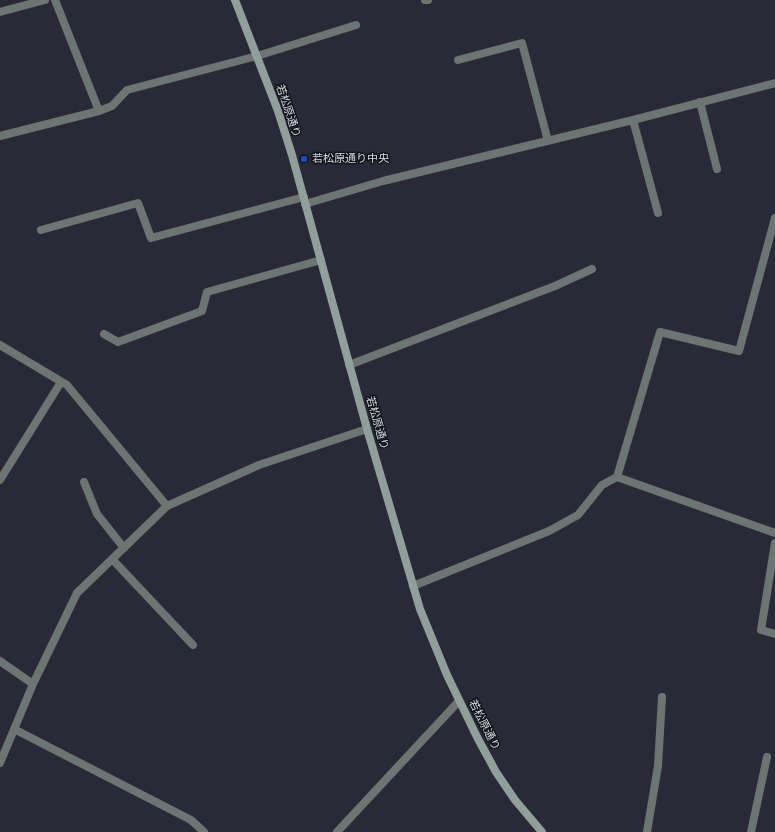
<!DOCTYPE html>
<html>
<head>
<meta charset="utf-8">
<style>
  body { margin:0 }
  canvas { display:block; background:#2a2938 }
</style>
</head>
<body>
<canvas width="775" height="832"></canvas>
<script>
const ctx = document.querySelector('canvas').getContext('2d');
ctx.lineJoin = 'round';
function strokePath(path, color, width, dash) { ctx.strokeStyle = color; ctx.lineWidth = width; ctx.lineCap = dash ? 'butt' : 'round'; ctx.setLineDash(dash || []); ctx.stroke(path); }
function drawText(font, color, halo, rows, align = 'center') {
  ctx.font = font + ' "IBM Plex Sans","Noto Sans JP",sans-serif'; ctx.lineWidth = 3; ctx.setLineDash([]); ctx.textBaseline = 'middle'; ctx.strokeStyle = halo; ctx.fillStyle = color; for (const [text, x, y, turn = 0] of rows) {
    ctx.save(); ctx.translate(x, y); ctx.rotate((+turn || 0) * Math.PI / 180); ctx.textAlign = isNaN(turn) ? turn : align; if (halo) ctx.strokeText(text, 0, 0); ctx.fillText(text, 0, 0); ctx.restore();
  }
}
strokePath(new Path2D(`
  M55 0 99 111
  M425 0H428
  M0 12 45 0
  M458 60 522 43 548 141
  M700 102 717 169
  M633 120 658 213
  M0 136 99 111 112 106 127 90 257 56 356 25
  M305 204 383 181 633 120 775 83
  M41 230 138 203 151 238 304 197
  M104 334 118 342 202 311 207 292 321 260
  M0 345 67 385 167 506
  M349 365 555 286 592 269
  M617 477 775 533
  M0 480 61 382
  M84 482 97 514 124 548
  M775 543 761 630 775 634
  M112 559 193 645
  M413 586 549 531 578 515 602 485 617 477 660 332 739 351 775 218
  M0 661 33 684
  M14 729 191 820 204 832
  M0 763 33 684 77 593 167 506 259 465 367 429
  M337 832 459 701
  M647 832 658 766 662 697
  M751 832 767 757`), '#6c7572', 8);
strokePath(new Path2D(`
  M235 0 278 111 292 155 367 429 420 609 447 675 477 737 496 772 515 800 542 832`), '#919f9a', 8);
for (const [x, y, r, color] of [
  [304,159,4,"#1a4fb4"]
]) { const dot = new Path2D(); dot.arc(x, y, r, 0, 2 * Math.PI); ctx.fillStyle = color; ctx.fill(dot); strokePath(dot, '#13131a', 1.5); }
drawText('11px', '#d7d7e1', '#13131a', [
  ["若松原通り",288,111,71],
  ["若松原通り",377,423,74],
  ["若松原通り",484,725,63]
]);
drawText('11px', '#d7d7e1', '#13131a', [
  ["若松原通り中央",312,159]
], 'left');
</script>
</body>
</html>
